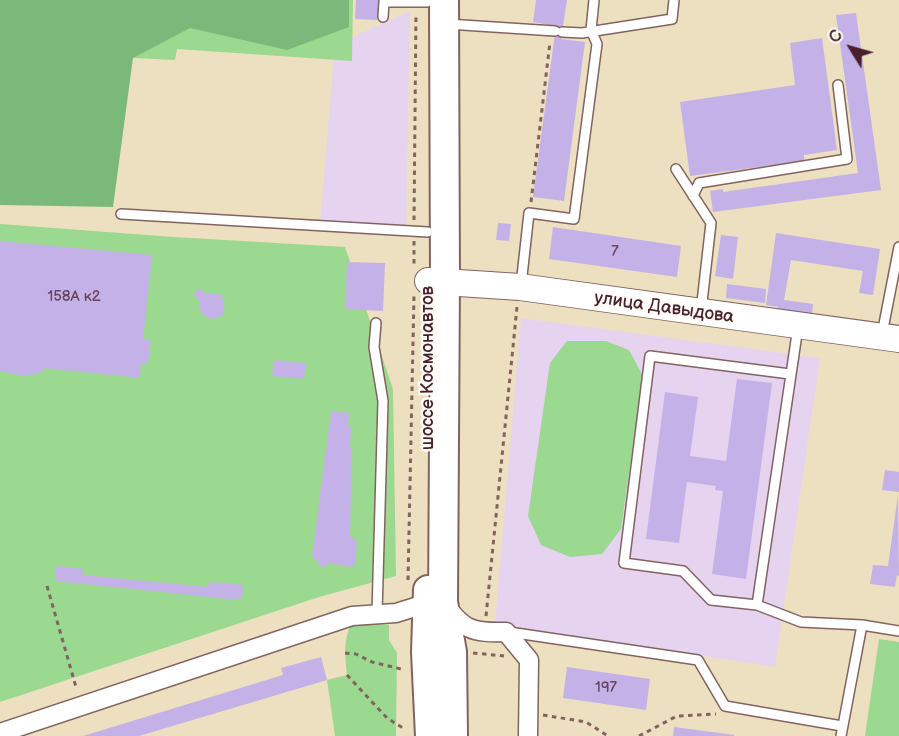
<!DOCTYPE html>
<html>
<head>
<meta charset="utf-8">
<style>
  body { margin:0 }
  #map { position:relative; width:899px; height:736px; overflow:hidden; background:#ede0c0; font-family:"Balsamiq Sans",sans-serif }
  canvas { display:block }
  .north { position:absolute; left:821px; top:18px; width:60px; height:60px; -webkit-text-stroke:4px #fdfcf7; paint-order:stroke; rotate:307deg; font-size:16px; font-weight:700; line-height:24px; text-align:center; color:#4a1f2b }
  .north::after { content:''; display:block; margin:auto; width:21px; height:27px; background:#4a1f2b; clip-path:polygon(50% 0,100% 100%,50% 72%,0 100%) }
</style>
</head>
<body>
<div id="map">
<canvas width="899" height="736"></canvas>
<div class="north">С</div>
</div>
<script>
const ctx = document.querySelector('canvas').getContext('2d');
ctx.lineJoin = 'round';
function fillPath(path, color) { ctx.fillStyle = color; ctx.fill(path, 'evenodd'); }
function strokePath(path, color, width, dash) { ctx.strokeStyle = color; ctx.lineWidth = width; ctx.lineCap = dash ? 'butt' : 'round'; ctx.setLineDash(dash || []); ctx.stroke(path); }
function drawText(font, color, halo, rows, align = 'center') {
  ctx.font = font + ' "Balsamiq Sans",sans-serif'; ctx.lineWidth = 5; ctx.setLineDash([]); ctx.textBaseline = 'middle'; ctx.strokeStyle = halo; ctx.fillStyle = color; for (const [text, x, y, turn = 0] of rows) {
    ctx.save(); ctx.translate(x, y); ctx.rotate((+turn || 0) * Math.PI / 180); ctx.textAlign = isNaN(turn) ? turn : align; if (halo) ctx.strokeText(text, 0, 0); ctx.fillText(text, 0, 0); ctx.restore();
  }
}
fillPath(new Path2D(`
  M410 11 406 227 320 222 335 45Z
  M521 318 820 358 775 667 495 624Z`), '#e6d3f0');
fillPath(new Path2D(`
  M0 0H353L352 61 177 49 175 60 93 56Z
  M0 224 174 237 345 247 393 389 396 576 319 597 0 702Z
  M567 341H606L629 350 643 376 621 529 602 554 570 557 541 545 528 516 550 363Z
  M352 622 389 625V640L397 653 396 736H335L327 680 347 675C345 656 343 639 352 622Z
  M879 639 899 642V736H865Z`), '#9ad98f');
fillPath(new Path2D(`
  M0 0H349V27L287 50 190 28 133 58 113 207 0 205Z`), '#7bb97a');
fillPath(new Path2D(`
  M356 0H379L377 20 355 19Z
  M536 0H567L561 39 585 42 564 201 533 197 556 26 533 22Z
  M856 13 881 190 713 212 710 191 723 189V192L858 173 836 15Z
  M822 38 837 150 804 155V161L690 176 680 102 795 85 790 43Z
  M498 223 511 224 509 241 496 240Z
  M553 227 681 246 677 277 549 259Z
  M776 233 880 249 873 295 859 293 863 271 791 260 784 300 813 304 812 315 779 310 778 307 766 305Z
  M721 235 738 237 733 279 715 276Z
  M0 241 152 255 143 340H150V353L147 364H141L139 378 44 368 43 372 25 376 0 371Z
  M347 262 385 263 383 311 345 309Z
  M727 284 766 289 765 303 726 298Z
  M199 288 206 294H218L222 296 225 310 220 317 210 319 202 314 200 309V301L193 295Z
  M274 360 306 363 304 379 272 376Z
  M737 379 772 383 746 579 712 574 723 491 715 490 716 486 687 482 679 543 646 539 665 392 698 397 690 456 726 461Z
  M331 411 349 413 348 427 352 428 349 447H352L350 536 357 541 355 564 351 567 329 563 323 568 312 556Z
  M885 470 899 472V492L882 490Z
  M898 495 899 576 897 575 895 587 870 584 873 565 888 566Z
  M56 566 84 569 83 575 208 587 209 582 243 585 242 598H237V600L55 581Z
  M321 657 327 680 139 736H83L283 675 281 668Z
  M567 667 650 679 646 710 563 698Z
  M674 727 735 735 734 736H673Z`), '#c4b1e7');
const lane = new Path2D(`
  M383 17 384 2H427
  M447 24 555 31
  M562 32 582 33 672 19 674 0
  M676 169 711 223 701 311
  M693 196 699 183 847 159 838 85
  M121 214 428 232
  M521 285 529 213 574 219 597 44 591 30 594 0
  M376 323 374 347 383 401 377 613
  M882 334 899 247
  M790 374 650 356 624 563 683 571 711 600 757 605 798 327
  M757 605 801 622 862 625
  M509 632 698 660 725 706 842 726
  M841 736 862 625 899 631`);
const street = new Path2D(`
  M0 733 352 616 396 613 428 603 443 602C463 630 472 633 506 632L529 660 528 736`);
const secondary = new Path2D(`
  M428 281 520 287 899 339`);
const primary = new Path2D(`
  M444 0 445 280 443 602 452 652 453 736
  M428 590 426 652 430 736`);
strokePath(lane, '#83635f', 12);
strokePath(street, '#83635f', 21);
strokePath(secondary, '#83635f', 28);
strokePath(primary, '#83635f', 32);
strokePath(new Path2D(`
  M531 202 550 42
  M414 220 416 13
  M414 241V268
  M408 580 414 295
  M47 586 76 687
  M486 616 517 307
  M345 653 356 654 372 662 401 669
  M473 653 504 656
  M347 675 387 718 403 728
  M543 715 586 722 608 736
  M639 736 677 716 716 714`), '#83635f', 3, [4.5, 4.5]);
strokePath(lane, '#fff', 9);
strokePath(street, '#fff', 18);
strokePath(secondary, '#fff', 26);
strokePath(primary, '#fff', 28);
drawText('15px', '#68445a', null, [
  ["7",615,252],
  ["158А к2",74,297],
  ["197",606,688]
]);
drawText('18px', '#4a1f2b', '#fdfcf7', [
  ["улица Давыдова",664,308,8],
  ["шоссе Космонавтов",428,368,-90]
]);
</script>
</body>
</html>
